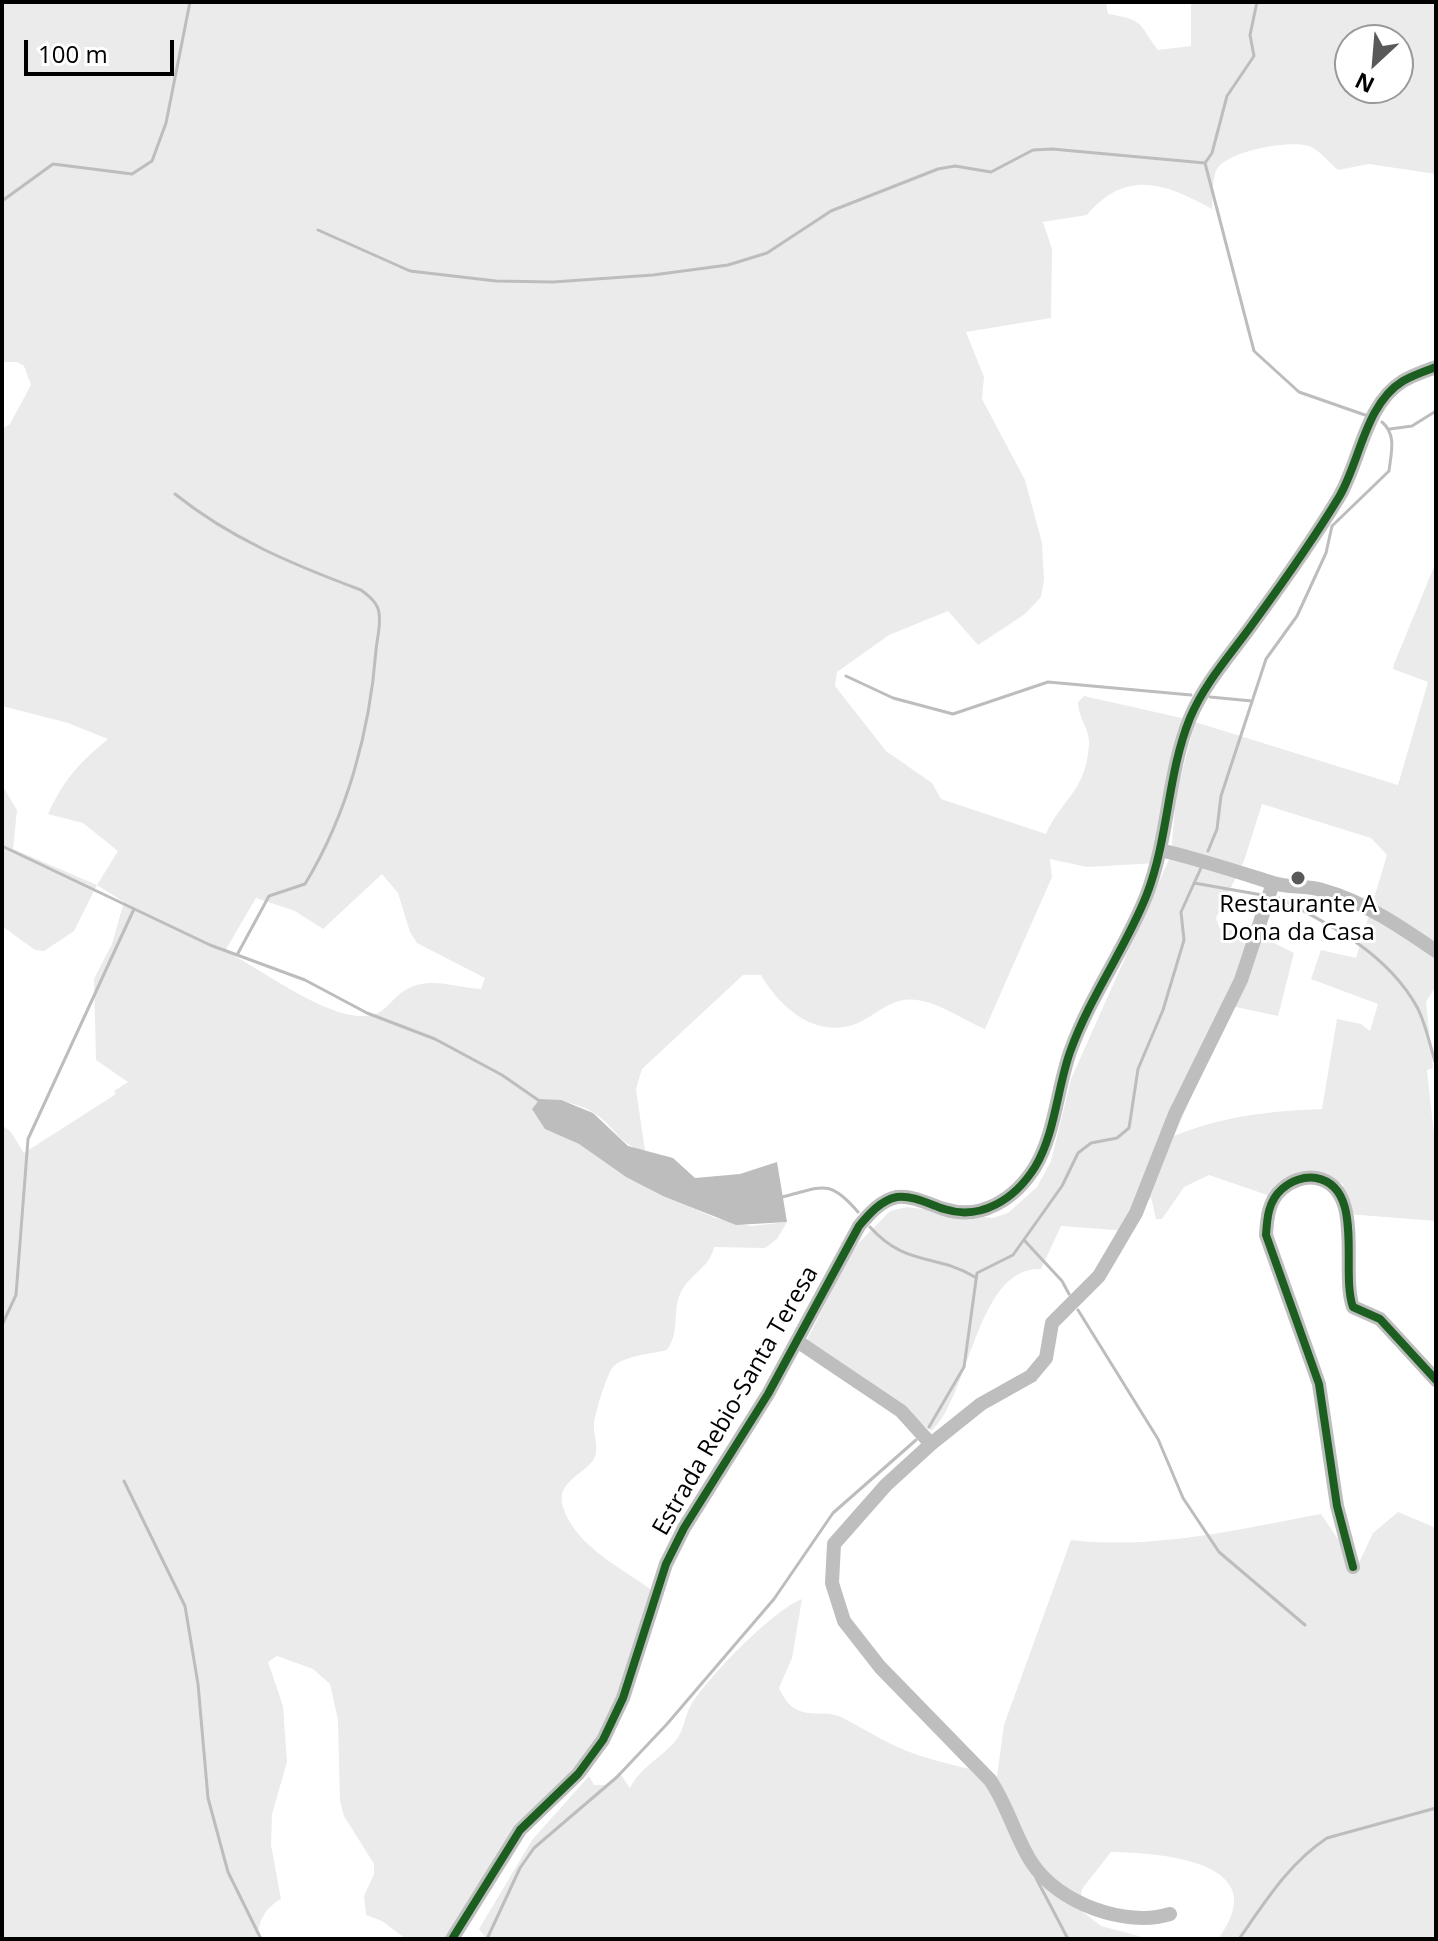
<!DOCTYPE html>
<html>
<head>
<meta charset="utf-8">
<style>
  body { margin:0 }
  #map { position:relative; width:1438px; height:1941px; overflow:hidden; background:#fff; font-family:"Open Sans",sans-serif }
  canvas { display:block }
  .frame { position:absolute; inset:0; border:4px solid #000; pointer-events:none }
  .north { position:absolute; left:1334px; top:24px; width:80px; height:80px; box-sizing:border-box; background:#fff; border:2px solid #999; border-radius:50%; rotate:206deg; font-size:22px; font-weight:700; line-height:32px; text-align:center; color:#000 }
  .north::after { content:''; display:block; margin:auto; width:28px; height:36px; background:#595959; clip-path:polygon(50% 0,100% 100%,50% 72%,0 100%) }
  .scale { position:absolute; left:24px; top:40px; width:150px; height:36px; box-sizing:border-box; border:4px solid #000; border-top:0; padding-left:10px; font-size:24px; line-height:28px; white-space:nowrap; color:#000; -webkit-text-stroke:6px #fff; paint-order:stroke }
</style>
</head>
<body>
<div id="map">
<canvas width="1438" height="1941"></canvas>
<div class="frame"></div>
<div class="north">N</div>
<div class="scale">100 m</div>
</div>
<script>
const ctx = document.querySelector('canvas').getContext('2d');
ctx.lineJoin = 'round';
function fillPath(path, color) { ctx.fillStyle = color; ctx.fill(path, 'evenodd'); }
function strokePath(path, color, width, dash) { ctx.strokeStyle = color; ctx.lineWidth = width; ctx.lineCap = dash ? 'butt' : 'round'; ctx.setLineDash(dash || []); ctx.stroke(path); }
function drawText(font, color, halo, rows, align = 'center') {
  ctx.font = font + ' "Open Sans",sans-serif'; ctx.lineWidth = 6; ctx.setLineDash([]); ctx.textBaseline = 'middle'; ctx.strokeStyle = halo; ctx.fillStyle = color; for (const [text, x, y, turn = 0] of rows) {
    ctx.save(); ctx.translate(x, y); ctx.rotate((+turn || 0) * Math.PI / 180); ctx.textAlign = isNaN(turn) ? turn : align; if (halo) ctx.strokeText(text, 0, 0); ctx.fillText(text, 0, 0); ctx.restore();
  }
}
fillPath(new Path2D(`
  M2 2H1106L1108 14C1146 20 1138 24 1158 50L1191 46V2H1436V174L1369 164 1338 170C1329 163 1320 150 1309 146 1289 140 1225 151 1216 171 1212 182 1213 198 1212 209 1166 184 1127 168 1087 215L1043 222 1052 249 1051 318 966 332 984 377 982 399 1025 480 1042 543 1044 580 1041 597 1025 614 978 645 948 611 889 635 837 672 835 686 886 751 932 783 941 799 1046 834C1062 798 1086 792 1089 744 1090 729 1078 718 1078 702L1084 696 1186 719 1157 863 1087 867 1050 859 1052 877 985 1029C960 1019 931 996 904 1000 884 1003 871 1019 853 1025 813 1037 780 1007 761 975H743L642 1069 636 1089 645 1151C621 1146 617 1131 600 1117 583 1104 561 1100 540 1099L546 1129 579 1144 626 1177 715 1218 751 1226 787 1222 777 1239 765 1248 714 1247C710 1268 688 1275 680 1294 672 1314 680 1332 667 1350 651 1354 627 1355 614 1366 607 1372 595 1414 594 1423 593 1438 602 1452 590 1464 578 1477 556 1484 563 1507 576 1549 630 1572 661 1597L627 1698 573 1770 518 1830 450 1939H406L382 1921 366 1915 364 1896 374 1874V1864L344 1816 340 1801 338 1720 330 1684 313 1669 277 1656 268 1662 283 1706 287 1762 272 1814 271 1845 281 1899C265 1908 259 1920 257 1939H2V1125L11 1132 24 1153 116 1094 114 1091 128 1082 96 1060 94 979 112 944 124 902 97 885 74 931 44 951 35 950 2 926V785L17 810 13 849 97 885 118 851 83 823 48 814C64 779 79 763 108 739L68 723 2 706V429L10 424 31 385 24 366 17 362H2ZM1350 40H1398V88H1350ZM382 874 398 893 410 932 417 943 485 978 481 989C455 988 428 975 404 991 395 996 385 1011 376 1014 336 1028 261 968 225 951L256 898 295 911 323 929Z
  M1436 562V986L1426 1002 1433 1068 1427 1070 1436 1153V1221L1347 1214 1343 1184 1323 1174 1273 1197 1209 1175 1184 1187 1162 1219H1156L1151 1197 1128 1231 1061 1226 1041 1269C976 1266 970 1397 931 1431L890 1397 805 1344 852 1250 890 1211 907 1207 993 1218 1008 1213 1037 1187 1051 1161 1071 1079 1171 855 1176 794 1195 722 1398 785 1428 682 1393 669 1394 664ZM1262 804 1371 838 1387 855 1356 958 1321 950 1311 979 1378 1004 1370 1031 1361 1024 1337 1019 1322 1109C1271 1111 1222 1116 1174 1136L1231 1006 1278 1016 1294 953 1268 940 1255 924 1232 930 1220 929 1216 918 1244 861Z
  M1398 1512 1436 1528V1939H1218C1276 1862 1164 1853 1111 1852L1082 1889 1079 1909 1101 1926 1150 1939H487L479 1929 532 1840 589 1776 594 1785H609L619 1772 630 1788C642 1765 662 1758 677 1739 684 1729 685 1715 691 1705 708 1677 773 1610 802 1599L792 1658 779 1688C796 1726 820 1707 841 1717 863 1728 884 1742 907 1751 936 1762 968 1768 997 1776L1004 1725 1071 1540C1155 1550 1239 1529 1321 1514L1357 1567 1373 1533Z`), '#ebebeb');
fillPath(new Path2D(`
  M540 1099 561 1100 593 1113 628 1146 673 1158 695 1178 740 1174 777 1162 787 1222 736 1225 663 1196 626 1177 579 1144 545 1129 532 1109Z`), '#bdbdbd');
strokePath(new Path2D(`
  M1257 2 1250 35 1254 56 1227 96 1212 153 1205 163 1254 351 1299 392 1365 415
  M2 201 53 164 132 174 152 161 166 123 190 2
  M318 230 410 271 496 281 553 282 653 275 728 265 767 253 831 211 938 169 955 166 991 172 1033 150 1052 149 1205 163
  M1390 429 1412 426 1436 411
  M175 494C231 539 294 565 361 590 369 596 378 603 379 613 381 625 377 639 376 650 370 731 347 815 305 884L269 896 237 955
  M846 676 893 698 953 714 1048 682 1191 695
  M1210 697 1252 701
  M2 846 210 945 305 980 367 1013 435 1039 502 1075 541 1102
  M1208 851 1217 829 1221 796 1266 659 1297 616 1326 553 1332 526 1389 471C1391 453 1397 435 1382 422
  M1194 883 1262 895
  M1279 898C1331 925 1387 953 1417 1007 1426 1024 1430 1046 1436 1065
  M782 1197C823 1187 829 1178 858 1212
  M870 1227C906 1267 935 1253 975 1277
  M1024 1240 1062 1281 1069 1294
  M1078 1310 1158 1439 1183 1498 1219 1552 1305 1625
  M2 1325 16 1295 28 1139 134 909
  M929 1427 964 1367 977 1273 1013 1255 1062 1186 1078 1153 1091 1143 1117 1138 1129 1128 1138 1069 1163 1010 1184 940 1181 912 1201 868
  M124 1481 185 1606 198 1684 208 1798 228 1872 261 1939
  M1036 1878 1068 1939
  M487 1939 520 1868 534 1848 617 1777 667 1724 774 1599 833 1513 916 1440
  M1239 1939C1265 1902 1289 1863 1327 1838L1436 1808`), '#bdbdbd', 3);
strokePath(new Path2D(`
  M1160 850C1199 859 1235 871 1273 883 1289 888 1306 885 1322 890 1363 901 1401 927 1436 951
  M797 1341 901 1411 931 1444
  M1353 1567 1337 1506 1319 1384 1266 1235C1267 1219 1268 1201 1282 1189 1291 1181 1304 1176 1316 1178 1366 1187 1340 1272 1353 1307L1380 1319 1436 1380
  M1170 1914C1126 1928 1058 1903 1032 1863 1015 1837 1008 1806 990 1780L880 1667 844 1621 832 1583 834 1544 886 1485 931 1444 981 1404 1031 1376 1046 1358 1052 1323 1099 1276 1136 1213 1175 1114 1241 980 1273 883
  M452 1939 520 1830 578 1774 603 1740 623 1698 666 1564 684 1528 768 1394 859 1226C869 1214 881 1200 897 1197 912 1195 929 1204 944 1209 981 1221 1015 1199 1035 1167 1055 1134 1057 1089 1070 1052 1090 996 1126 948 1147 894 1169 836 1167 775 1190 718 1205 682 1232 653 1254 622 1284 581 1313 540 1339 497 1360 462 1365 404 1403 381 1413 375 1425 371 1436 367`), '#bebebe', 14);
strokePath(new Path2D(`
  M1353 1567 1337 1506 1319 1384 1266 1235C1267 1219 1268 1201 1282 1189 1291 1181 1304 1176 1316 1178 1366 1187 1340 1272 1353 1307L1380 1319 1436 1380
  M452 1939 520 1830 578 1774 603 1740 623 1698 666 1564 684 1528 768 1394 859 1226C869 1214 881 1200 897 1197 912 1195 929 1204 944 1209 981 1221 1015 1199 1035 1167 1055 1134 1057 1089 1070 1052 1090 996 1126 948 1147 894 1169 836 1167 775 1190 718 1205 682 1232 653 1254 622 1284 581 1313 540 1339 497 1360 462 1365 404 1403 381 1413 375 1425 371 1436 367`), '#1b5e20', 8);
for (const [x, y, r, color] of [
  [1298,878,8,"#595959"]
]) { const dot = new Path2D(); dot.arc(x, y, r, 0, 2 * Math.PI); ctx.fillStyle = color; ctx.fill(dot); strokePath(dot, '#fff', 3); }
drawText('24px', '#000', '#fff', [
  ["Restaurante A",1298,905],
  ["Dona da Casa",1298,933]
]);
drawText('24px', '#000', '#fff', [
  ["Estrada Rebio-Santa Teresa",736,1401,-60]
]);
</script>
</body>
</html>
